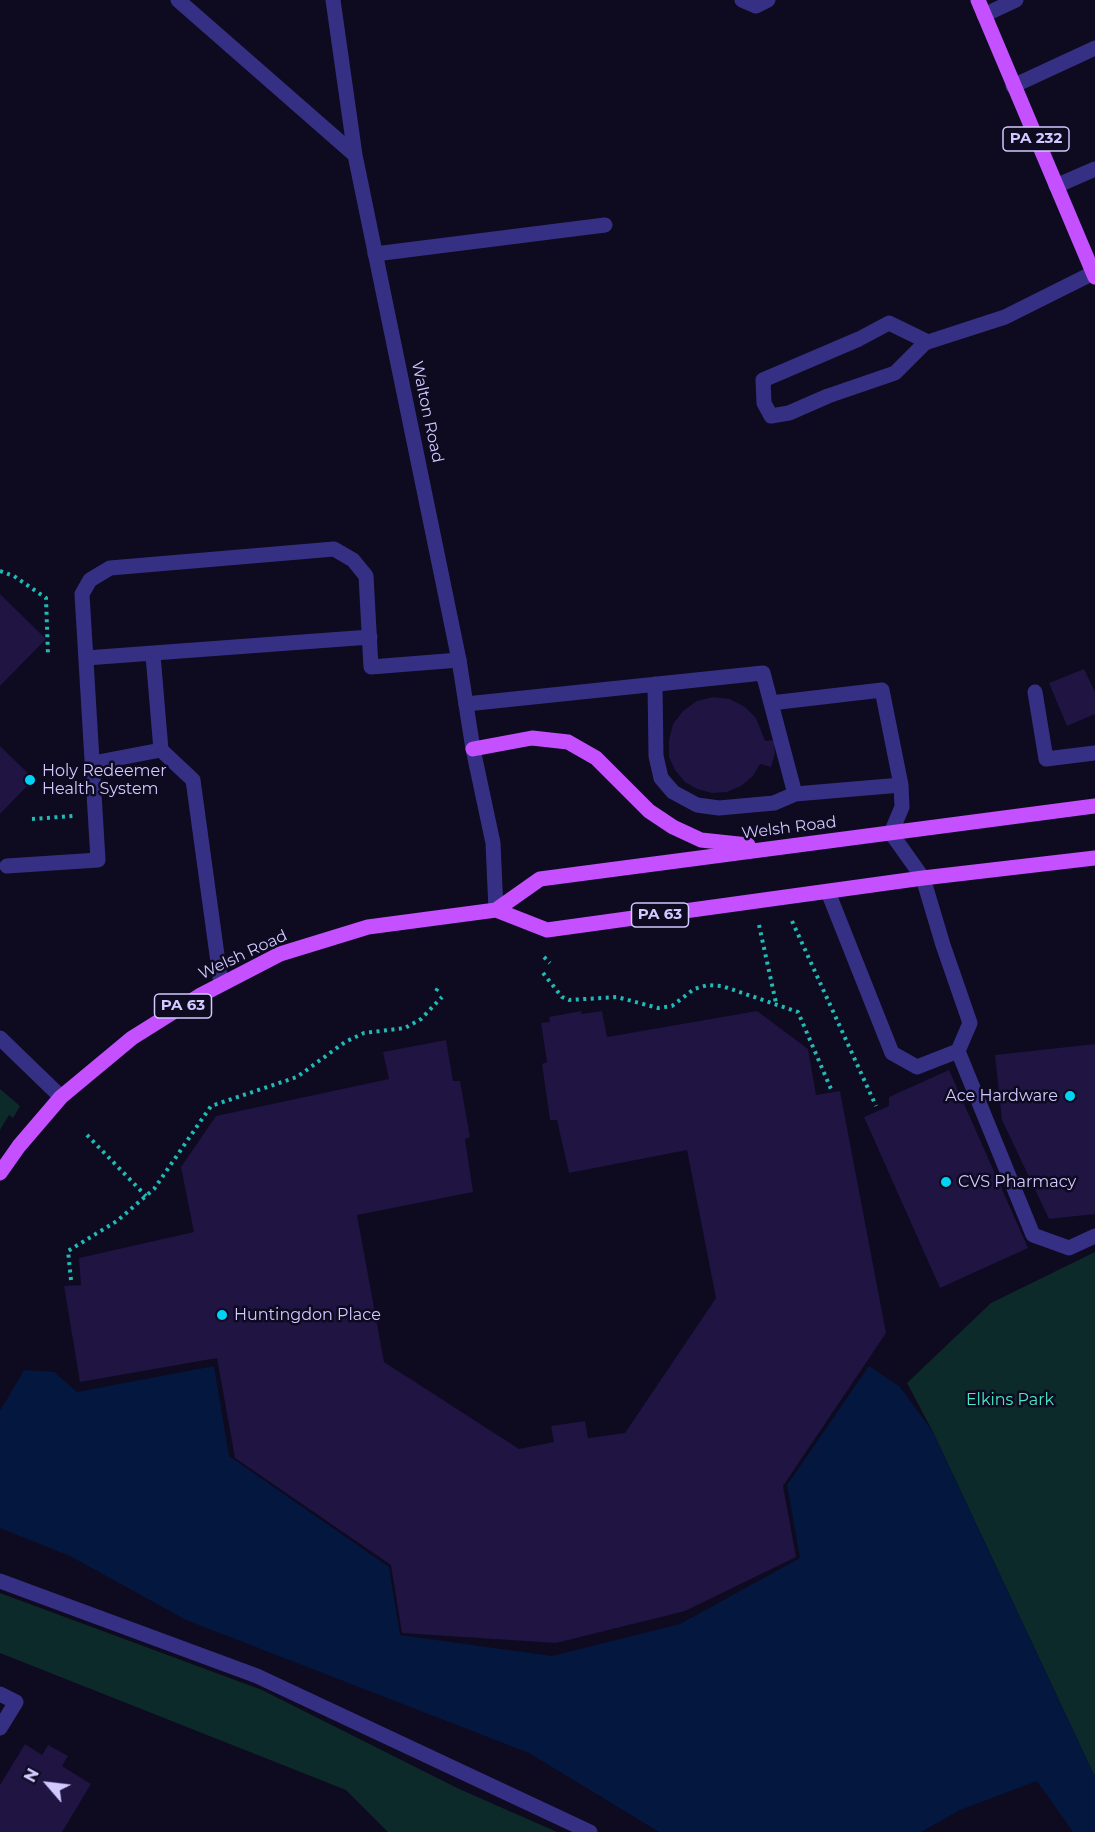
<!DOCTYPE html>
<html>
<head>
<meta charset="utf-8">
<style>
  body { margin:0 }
  #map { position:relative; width:1095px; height:1832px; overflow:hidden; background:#0e0a20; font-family:Montserrat,sans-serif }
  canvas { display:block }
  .north { position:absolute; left:18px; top:1754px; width:60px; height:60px; -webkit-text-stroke:4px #0e0a20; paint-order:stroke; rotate:298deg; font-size:16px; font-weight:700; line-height:24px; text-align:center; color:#d1c9ff }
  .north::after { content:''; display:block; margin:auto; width:21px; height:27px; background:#d1c9ff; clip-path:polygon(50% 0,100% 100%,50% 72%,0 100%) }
</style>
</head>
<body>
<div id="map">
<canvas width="1095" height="1832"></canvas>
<div class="north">N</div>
</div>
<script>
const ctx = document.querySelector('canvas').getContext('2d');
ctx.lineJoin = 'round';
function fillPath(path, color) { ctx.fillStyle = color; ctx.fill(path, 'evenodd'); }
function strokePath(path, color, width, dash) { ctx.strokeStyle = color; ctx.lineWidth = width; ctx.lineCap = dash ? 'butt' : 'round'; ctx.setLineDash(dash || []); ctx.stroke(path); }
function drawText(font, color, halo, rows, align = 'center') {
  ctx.font = font + ' Montserrat,sans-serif'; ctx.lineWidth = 5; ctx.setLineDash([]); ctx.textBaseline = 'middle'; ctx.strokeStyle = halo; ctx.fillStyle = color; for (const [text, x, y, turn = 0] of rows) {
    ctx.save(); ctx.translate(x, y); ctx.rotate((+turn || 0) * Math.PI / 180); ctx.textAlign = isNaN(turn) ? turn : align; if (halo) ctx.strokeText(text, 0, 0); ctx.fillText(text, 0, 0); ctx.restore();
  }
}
fillPath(new Path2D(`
  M0 1089 20 1106 13 1118 9 1115 0 1130Z
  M1095 1252V1777L933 1432 907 1383 991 1303Z
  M0 1593 262 1690 457 1788 557 1832H388L346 1790 0 1653Z`), '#0d2a2a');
fillPath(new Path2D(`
  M214 1366 229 1456 389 1567 400 1635 552 1656 680 1624 800 1558 787 1485 869 1366 900 1387 933 1432 1095 1777V1832H1073L1037 1781 960 1810 921 1832H659L529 1753 186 1620 70 1556 0 1528V1411L24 1370 54 1372 77 1392Z`), '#04173f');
fillPath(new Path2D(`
  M0 594 46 639 0 686Z
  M1084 669 1095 692V714L1067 726 1049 683Z
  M713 697 730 699 745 707 756 718 765 741 774 740 775 753 771 767 760 764 753 776 741 786 727 792 712 793 697 789 685 782 675 770 669 757V740L673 724 683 711 697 701Z
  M0 746 34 779 0 814Z
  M581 1011 582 1014 602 1011 607 1037 757 1011 808 1049 816 1095 840 1091 886 1333 783 1486 796 1557 685 1611 556 1643 402 1633 391 1565 235 1458 217 1358 80 1382 64 1286 81 1285 79 1258 194 1232 181 1167 216 1116 389 1079 383 1052 446 1040 453 1081H460L470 1137 465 1139 473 1192 357 1215 384 1362 519 1449 554 1442 551 1426 585 1421 588 1438 625 1433 716 1298 687 1150 569 1173 557 1120H550L542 1064 547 1062 541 1023 550 1022 549 1017Z
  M1095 1044V1214L1049 1219 1002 1120 995 1055Z
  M949 1070 1028 1248 940 1288 864 1117 889 1106V1097Z
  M25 1744 42 1755 48 1745 68 1756 62 1766 91 1784 62 1832H0V1785Z`), '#1f1442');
strokePath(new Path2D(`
  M0 571 14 576 46 598 48 655
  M32 819 73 816
  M792 921 876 1106
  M759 925 776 1003
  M544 957 550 963
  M543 973 562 997 569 1000 617 997 658 1008 672 1006 694 989 708 985 722 986 798 1012 831 1089
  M436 991 440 985
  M87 1135 146 1196
  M71 1280 68 1251 117 1221 154 1189 211 1106 297 1077 345 1042 364 1033 405 1028 421 1019 442 997`), '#20bbb7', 4, [3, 4.5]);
strokePath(new Path2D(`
  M742 0 756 6 768 0
  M984 15 1016 0
  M1013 86 1095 48
  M1056 186 1095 169
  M375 254 605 225
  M928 342 889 323 859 339 763 380 764 403 771 416 789 413 828 396 895 373 925 343 928 342 1005 317 1093 273
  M153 655 161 750
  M86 658 370 637
  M655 684 656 756 661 778 673 792 697 805 719 808 774 803 795 794 901 785
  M1035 692 1046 759 1095 753
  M771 703 882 690 901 785 902 807 891 833 923 878 943 945 970 1023 958 1051 1033 1235 1069 1248 1095 1236
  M466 704 763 673 795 794
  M93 763 161 750 193 780 221 984
  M7 866 98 860 82 594 90 580 110 568 334 549 353 560 366 576 371 667 459 660
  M828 892 892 1053 917 1067 958 1051
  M0 1038 61 1097
  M0 1581 257 1676 590 1832
  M0 1694 16 1702 0 1728`), '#363084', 15);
strokePath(new Path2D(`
  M178 0 355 155 459 660 473 749 493 843 496 910
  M333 0 355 155`), '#363084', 15);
strokePath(new Path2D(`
  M978 0 1095 277
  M473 749 532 738 568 742 596 758 649 811 673 827 701 840 748 845
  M496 910 547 930 923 878 1095 858
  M0 1173 19 1146 61 1097 132 1038 199 996 280 954 368 927 496 910 540 879 1095 806`), '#c450ff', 15);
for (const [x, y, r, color] of [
  [30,780,6,"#00d3f4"],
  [1070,1096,6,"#00d3f4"],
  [946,1182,6,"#00d3f4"],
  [222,1315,6,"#00d3f4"]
]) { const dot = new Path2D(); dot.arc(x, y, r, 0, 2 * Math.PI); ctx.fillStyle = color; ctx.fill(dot); strokePath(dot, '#0e0a20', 2); }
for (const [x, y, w] of [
  [1036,139,66],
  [660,915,57],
  [183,1006,57]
]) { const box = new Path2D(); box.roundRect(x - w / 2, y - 12, w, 24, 4.5); ctx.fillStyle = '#0e0a20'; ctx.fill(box); strokePath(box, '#d1c9ff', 1.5); }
drawText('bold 15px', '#d1c9ff', null, [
  ["PA 232",1036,139],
  ["PA 63",660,915],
  ["PA 63",183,1006]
]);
drawText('16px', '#d1c9ff', '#0e0a20', [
  ["Walton Road",427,412,78],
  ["Welsh Road",789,828,-7],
  ["Welsh Road",243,955,-25]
]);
drawText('16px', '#d1c9ff', '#0e0a20', [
  ["Holy Redeemer",42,771],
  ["Health System",42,789],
  ["Ace Hardware",1058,1096,"right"],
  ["CVS Pharmacy",958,1182],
  ["Huntingdon Place",234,1315]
], 'left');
drawText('16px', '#48ebc8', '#0e0a20', [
  ["Elkins Park",1010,1400]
]);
</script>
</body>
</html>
